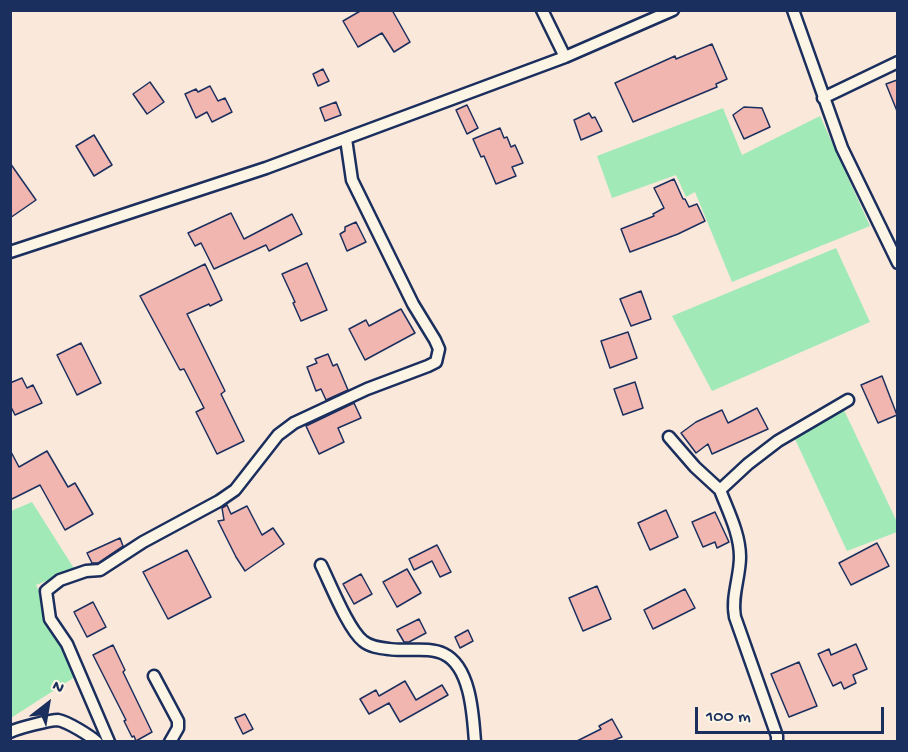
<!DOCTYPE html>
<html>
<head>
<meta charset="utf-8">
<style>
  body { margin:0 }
  #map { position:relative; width:908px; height:752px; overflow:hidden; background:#fae8db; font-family:"Gochi Hand",sans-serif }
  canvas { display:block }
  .frame { position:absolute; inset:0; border:12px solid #1b2f5e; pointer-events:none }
  .north { position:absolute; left:18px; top:674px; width:60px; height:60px; -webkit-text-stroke:4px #fcf5e5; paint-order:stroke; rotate:31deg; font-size:16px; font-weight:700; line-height:24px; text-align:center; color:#1b2f5e }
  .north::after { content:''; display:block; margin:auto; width:21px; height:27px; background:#1b2f5e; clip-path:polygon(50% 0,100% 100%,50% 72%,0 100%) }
  .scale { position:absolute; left:695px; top:707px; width:189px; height:27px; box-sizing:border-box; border:3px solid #1b2f5e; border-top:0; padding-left:8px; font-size:18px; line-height:21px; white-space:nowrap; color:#1b2f5e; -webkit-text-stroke:4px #fcf5e5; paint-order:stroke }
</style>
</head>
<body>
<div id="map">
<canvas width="908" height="752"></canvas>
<div class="frame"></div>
<div class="north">N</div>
<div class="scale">100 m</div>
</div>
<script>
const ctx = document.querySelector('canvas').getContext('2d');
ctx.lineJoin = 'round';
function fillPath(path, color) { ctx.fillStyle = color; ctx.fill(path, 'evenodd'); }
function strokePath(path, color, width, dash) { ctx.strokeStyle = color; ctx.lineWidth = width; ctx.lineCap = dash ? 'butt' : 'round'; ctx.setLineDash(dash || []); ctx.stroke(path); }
fillPath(new Path2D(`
  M723 108 742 155 820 116 870 226 732 282 695 192 686 197 676 175 612 198 597 156Z
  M836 248 870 322 712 391 672 316Z
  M844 410 897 522V532L847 551 794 437Z
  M32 502 75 570 36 585 81 673 11 718V511Z`), '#a1eab8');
const building = new Path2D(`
  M362 10H392L410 42 394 52 382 33 358 47 343 21Z
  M712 44 727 79 716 84 717 87 633 122 615 83 675 56 676 59Z
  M323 69 329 81 318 86 313 74Z
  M897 80V111L886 84Z
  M150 82 164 102 147 114 133 94Z
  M210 86 218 101 225 98 232 112 212 122 207 112 196 118 185 94 196 89 198 92Z
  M336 102 341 115 325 121 320 108Z
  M467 105 478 128 467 134 456 110Z
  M744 107 762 108 770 127 744 139 733 115Z
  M589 113 592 118 595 117 602 131 581 140 574 120Z
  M500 128 504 138 507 137 511 147 515 145 523 163 512 167 516 176 496 184 484 156 481 157 473 139Z
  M94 135 112 165 94 176 76 146Z
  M10 163 36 200 10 218Z
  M674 179 683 199H685L689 207 697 204 705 221 678 234 630 252 621 229 654 216 653 214 664 208 654 188Z
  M231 213 244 239 292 214 302 234 269 251 266 245 214 269 201 243 195 246 188 233Z
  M356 222 366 242 347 251 340 234 345 231V227Z
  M307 263 327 310 301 321 293 303 295 302 282 274Z
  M205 264 222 300 210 306 209 304 187 314 225 391 221 394 244 441 217 454 196 412 204 408 184 369 180 370 140 296Z
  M641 291 651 319 631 326 620 299Z
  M401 309 415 333 365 360 349 329 366 320 369 326Z
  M628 332 637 358 610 368 601 341Z
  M81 343 101 383 77 395 57 355Z
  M328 354 333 366 337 364 348 390 326 400 321 389 316 391 307 367 317 363 315 359Z
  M882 376 897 415 878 423 861 385Z
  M22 378 27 388 33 385 42 403 15 415 10 405V383Z
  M635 382 643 408 623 415 614 389Z
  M354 403 361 418 338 428 344 442 319 454 306 426Z
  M757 408 768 429 712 454 708 444 696 453 681 433 696 422 722 410 728 423Z
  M10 450 19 467 47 451 68 487 75 483 93 514 65 530 40 485 10 500Z
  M227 505 231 514 247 506 262 535 273 528 284 544 245 571 236 557 218 521 224 520 222 508Z
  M666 510 678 537 650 550 638 523Z
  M715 512 729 542 717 548 715 542 703 547 692 522Z
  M120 538 123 546 98 563H92L87 553Z
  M877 543 889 566 851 585 839 563Z
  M437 545 451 572 440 577 432 561 414 570 409 559Z
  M187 550 211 597 168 619 143 572Z
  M407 569 421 593 397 607 383 582Z
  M361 574 372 594 354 604 343 584Z
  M597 586 611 619 583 631 569 598Z
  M685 589 695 608 653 629 644 610Z
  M93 602 106 627 87 637 74 612Z
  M419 619 426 633 409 642H404L397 630Z
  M468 630 473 641 460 648 455 637Z
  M856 644 867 669 853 675 856 683 844 689 841 682 833 686 818 654 829 649 831 655Z
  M113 645 125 670 123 672 152 732 136 741 134 736 132 737 124 721 126 720 93 655Z
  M799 662 817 706 789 717 771 674Z
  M405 681 416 700 442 685 448 695 400 722 389 703 369 714 360 699 376 690 379 696Z
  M245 714 253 729 243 734 235 718Z
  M612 719 622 737 612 741H577L601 729 599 726Z`);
fillPath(building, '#f2b6b1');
strokePath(building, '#1b2f5e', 1.5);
const street = new Path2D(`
  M542 10 565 57
  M793 10 842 148 898 263
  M823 98 898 62
  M10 252 266 168 565 57 673 10
  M669 437 695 467 720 490
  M321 565C330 583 348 629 363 641 370 647 380 648 389 649 405 652 429 646 444 654 471 667 473 716 475 742
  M154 676 178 721V728L170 742
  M10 732C18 728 50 720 58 720 68 722 89 735 97 742
  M109 742 67 644 50 619 46 591 60 580 86 571 100 570 143 542 219 501 235 490 278 435 294 423 367 389 428 366 436 362 439 349 435 340 413 304 352 180 346 139
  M777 742V736L735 617C731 597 740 577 740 557 740 534 728 511 720 490L748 464 778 441 848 400`);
strokePath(street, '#1b2f5e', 15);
strokePath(street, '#fcf5e5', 10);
</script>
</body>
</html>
